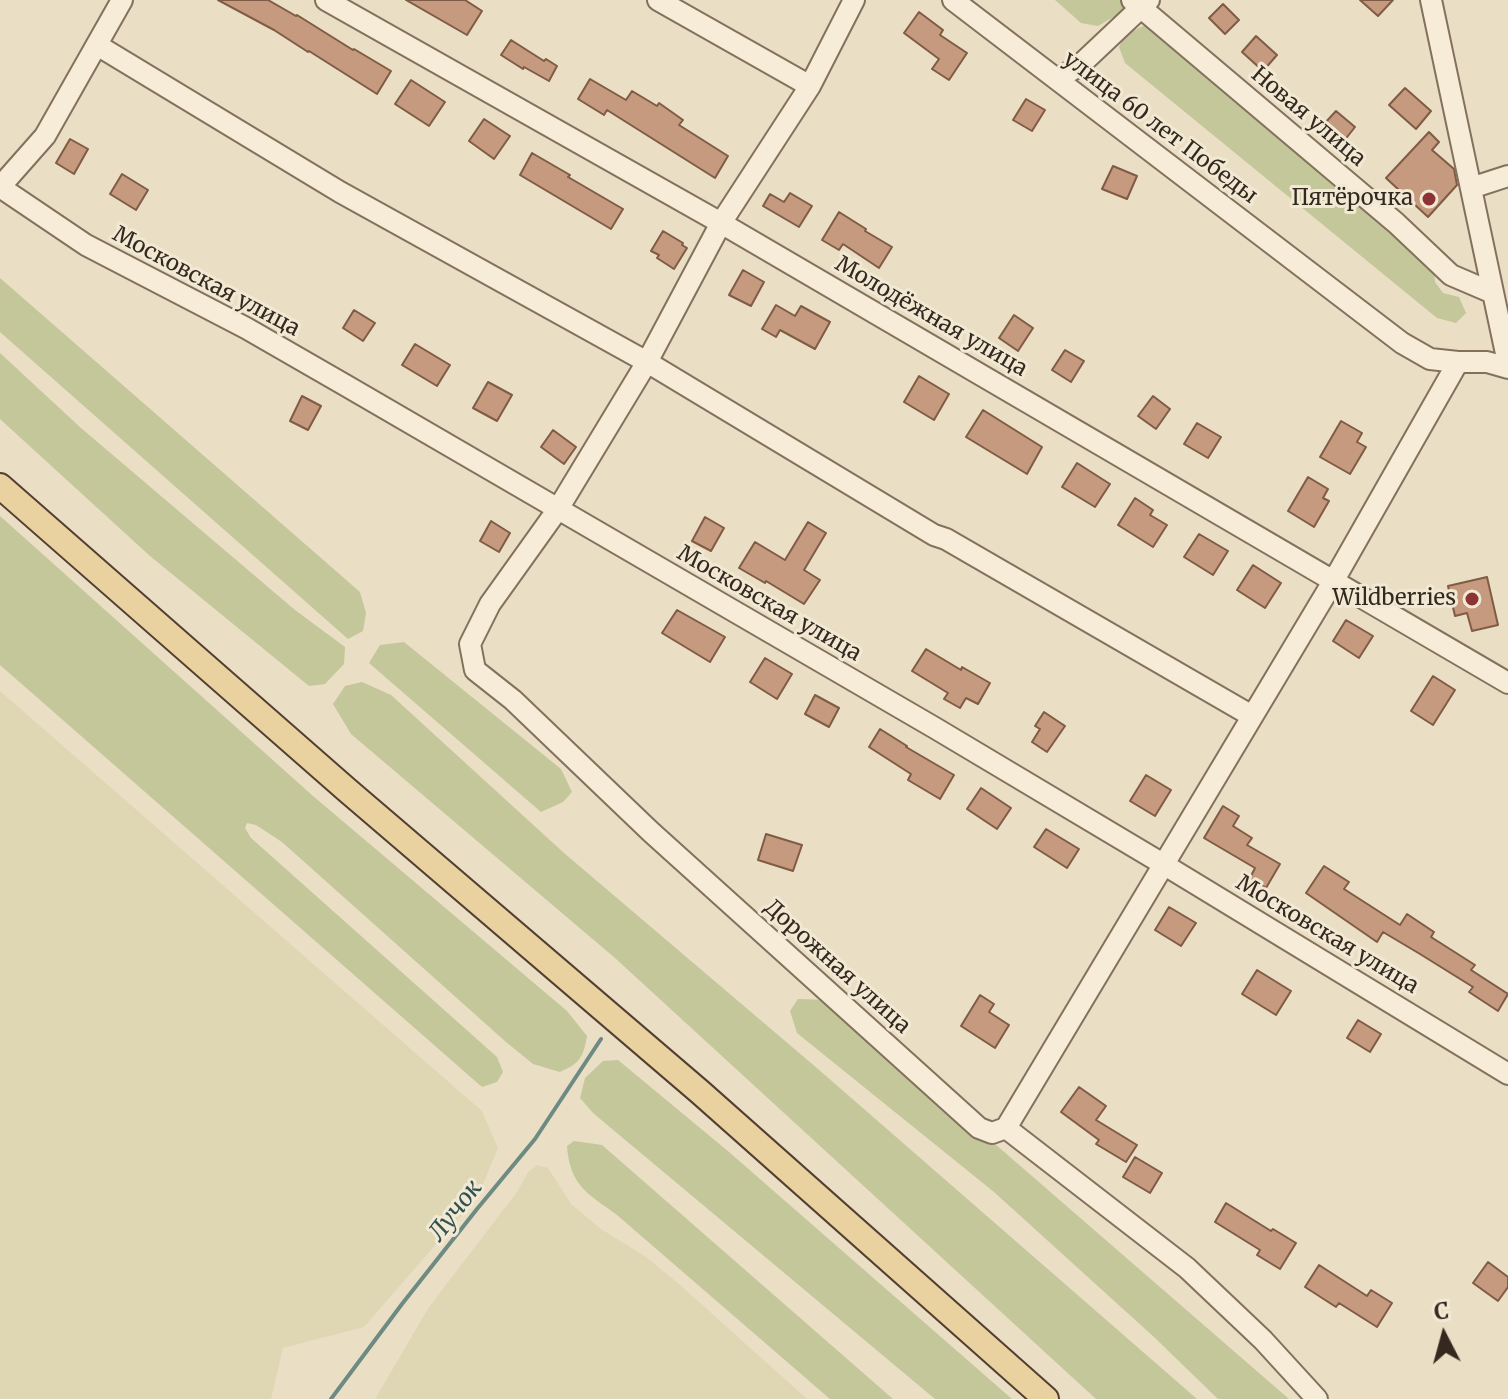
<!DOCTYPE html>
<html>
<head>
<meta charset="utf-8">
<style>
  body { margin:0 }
  #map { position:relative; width:1508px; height:1399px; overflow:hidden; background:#eadec5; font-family:Merriweather,serif }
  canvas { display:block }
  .north { position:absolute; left:1404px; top:1295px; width:80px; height:80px; -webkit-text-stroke:6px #f2e9d4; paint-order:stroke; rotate:354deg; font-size:22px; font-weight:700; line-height:32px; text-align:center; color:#35291f }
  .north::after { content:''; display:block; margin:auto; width:28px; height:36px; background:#35291f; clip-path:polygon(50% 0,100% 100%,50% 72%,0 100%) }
</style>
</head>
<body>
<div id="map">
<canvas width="1508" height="1399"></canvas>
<div class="north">С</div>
</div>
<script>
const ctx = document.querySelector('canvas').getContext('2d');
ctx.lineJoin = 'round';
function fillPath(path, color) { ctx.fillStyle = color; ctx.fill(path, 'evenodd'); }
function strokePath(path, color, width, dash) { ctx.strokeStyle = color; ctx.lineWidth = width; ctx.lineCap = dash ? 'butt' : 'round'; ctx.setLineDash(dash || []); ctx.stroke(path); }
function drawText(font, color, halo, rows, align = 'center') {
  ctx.font = font + ' Merriweather,serif'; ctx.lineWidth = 6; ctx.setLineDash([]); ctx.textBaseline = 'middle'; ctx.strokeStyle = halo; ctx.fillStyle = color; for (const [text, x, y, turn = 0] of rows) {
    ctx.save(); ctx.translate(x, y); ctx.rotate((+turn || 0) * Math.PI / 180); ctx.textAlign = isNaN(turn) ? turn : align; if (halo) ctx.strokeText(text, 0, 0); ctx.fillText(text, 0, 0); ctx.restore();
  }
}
fillPath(new Path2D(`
  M0 691 482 1111 498 1148 478 1196 364 1327 283 1348 271 1399H0Z
  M537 1165 548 1168 571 1204 601 1229 646 1257 679 1284 807 1399H375L429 1307 517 1192 528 1172Z`), '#dfd7b3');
fillPath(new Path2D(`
  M1055 0H1123L1127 3 1122 12 1098 26 1081 23Z
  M1149 23 1433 262 1435 282 1443 293 1459 297 1466 313 1456 323 1437 318 1125 63 1119 47 1125 35Z
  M0 278 360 592 366 613 363 631 348 639 0 332Z
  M0 353 81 428 295 610 345 647 344 664 325 684 309 686 150 556 0 419Z
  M0 516 313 796 567 1011 587 1036C583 1058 580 1063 560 1072L533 1064 506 1042 282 842 256 825 247 823 245 828 251 838 497 1057 503 1072 497 1082 482 1087 0 665Z
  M404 642 561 769 572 792 563 802 541 812 369 663 380 645Z
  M362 682 391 695 564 853 818 1069 1197 1399H1096L615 958 351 734 333 704 345 686Z
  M798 999 829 1000 1289 1399H1218L1154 1337 994 1192 797 1033 790 1011Z
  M618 1060 729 1152 1012 1399H935L593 1113 580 1098 585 1078 603 1061Z
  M574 1141 602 1145 893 1399H830L617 1215C587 1193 570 1186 567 1146Z`), '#c3c79a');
strokePath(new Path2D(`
  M331 1399 402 1304 477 1209 535 1139 601 1039`), '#6e8b83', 4);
const building = new Path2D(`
  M218 0H268L296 16 297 15 353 50 354 49 391 71 377 94 309 51 308 52 274 30Z
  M406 0H465L482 11 467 35Z
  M1360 0H1393L1378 16Z
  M1223 4 1239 20 1225 34 1209 18Z
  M919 12 943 30 940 35 967 53 949 80 932 69 939 59 904 33Z
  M1256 36 1277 55 1263 71 1242 52Z
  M511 40 544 61 546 59 557 66 549 81 524 67 523 69 501 55Z
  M590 79 626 100 632 91 657 106 659 103 683 120 679 125 728 156 715 178 607 110 604 115 578 99Z
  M411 80 445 102 429 126 395 104Z
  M1405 88 1431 111 1416 129 1389 105Z
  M1026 99 1045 110 1032 131 1013 120Z
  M1336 111 1355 127 1344 141 1324 124Z
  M484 119 510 136 494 159 469 141Z
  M1429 132 1439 142 1432 150 1454 169 1457 185 1428 217 1386 178Z
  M70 139 88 149 74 174 56 163Z
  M532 153 570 175 568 177 623 209 611 229 520 175Z
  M1113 166 1137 176 1127 199 1102 189Z
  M122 174 148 190 136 210 110 194Z
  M790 193 812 206 799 227 763 206 770 194 784 202Z
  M839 212 866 229 865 231 892 247 879 268 843 244 839 250 822 240Z
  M663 231 683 243 682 245 687 248 674 269 657 258 659 255 651 251Z
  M743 270 764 282 751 306 729 295Z
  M776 305 795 316 801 306 830 322 815 349 780 330 776 337 762 329Z
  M354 310 375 323 363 341 343 328Z
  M1014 315 1033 328 1018 351 999 338Z
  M415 344 450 365 437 386 402 365Z
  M1065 350 1084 361 1071 382 1052 370Z
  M919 376 949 394 934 420 904 402Z
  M488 382 512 395 497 421 473 408Z
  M302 396 321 406 308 430 290 421Z
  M1153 396 1170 409 1156 429 1138 416Z
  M983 410 1042 447 1027 474 966 437Z
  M1341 421 1362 433 1357 442 1366 447 1350 474 1320 457Z
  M1197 423 1221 437 1208 458 1184 444Z
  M553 430 576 447 564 464 541 447Z
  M1077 463 1110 484 1095 507 1062 487Z
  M1308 477 1328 489 1323 498 1329 501 1314 527 1288 511Z
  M1135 498 1153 510 1150 515 1167 525 1153 547 1118 525Z
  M705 517 724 528 711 551 692 541Z
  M491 521 510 533 499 552 480 541Z
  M808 522 826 533 804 570 820 580 804 604 766 581 765 583 739 568 755 542 785 560Z
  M1199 534 1228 551 1213 575 1184 557Z
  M1253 565 1281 583 1265 608 1237 590Z
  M1487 577 1498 625 1472 631 1467 613 1455 616 1448 586Z
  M677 610 725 637 710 662 662 633Z
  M1346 620 1373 636 1359 658 1333 641Z
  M926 649 961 670 962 667 990 683 978 704 966 698 960 708 944 699 948 693 912 671Z
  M765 658 792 674 777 699 750 682Z
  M1433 676 1455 690 1433 725 1411 711Z
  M815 695 839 708 829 727 805 714Z
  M1044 712 1065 726 1047 752 1032 742 1040 729 1035 726Z
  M880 729 907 746 906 747 954 775 940 799 908 780 911 774 869 747Z
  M1146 775 1171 790 1155 816 1130 801Z
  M981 788 1011 808 997 829 967 809Z
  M1223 806 1239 816 1233 826 1252 838 1247 845 1280 864 1266 888 1250 878 1255 868 1204 838Z
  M1046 829 1079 849 1067 868 1034 847Z
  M766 834 802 845 793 871 758 860Z
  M1324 866 1349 882 1344 889 1400 925 1407 914 1434 932 1431 937 1475 965 1471 970 1508 994 1498 1011 1469 992 1473 987 1420 954 1383 932 1377 942 1306 893Z
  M1169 907 1196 923 1181 946 1155 930Z
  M1257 970 1291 991 1276 1015 1242 994Z
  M980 995 994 1004 989 1012 1009 1025 995 1048 961 1026Z
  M1358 1020 1381 1034 1370 1052 1347 1038Z
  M1079 1087 1106 1106 1096 1120 1137 1145 1126 1162 1096 1144 1099 1140 1061 1112Z
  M1135 1157 1162 1173 1150 1193 1123 1177Z
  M1226 1203 1271 1231 1273 1229 1296 1243 1280 1269 1257 1255 1260 1250 1215 1222Z
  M1488 1262 1508 1277V1287L1498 1301 1473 1283Z
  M1319 1265 1367 1296 1371 1290 1392 1303 1377 1327 1339 1303 1336 1307 1305 1287Z`);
fillPath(building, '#c59a7e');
strokePath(building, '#805b45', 2);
const minor = new Path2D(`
  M326 0 721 223 1508 683
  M658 0 810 86
  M854 0 810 86 721 223 647 362 558 509 490 604 470 644 475 670 513 700 651 832 979 1128 992 1133 1006 1128 1187 1268 1263 1340 1317 1399
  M953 0 1402 343 1430 359 1458 362H1487L1508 368
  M1132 0 1396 223 1451 275 1493 293
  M1431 0 1508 363
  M97 45 340 192 647 362 934 535 946 539 1252 716
  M1057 79 1079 66 1149 0
  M0 187 86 245 246 328 345 385 935 728 1163 864 1508 1074
  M0 187 45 136 122 0
  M1471 188 1508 176
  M1006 1128 1334 580 1458 362`);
const major = new Path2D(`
  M0 486 347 790 700 1092 1046 1399`);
strokePath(minor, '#83715d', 24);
strokePath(major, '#523f31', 28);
strokePath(minor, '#f6ecd8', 20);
strokePath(major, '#ead2a0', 24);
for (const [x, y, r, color] of [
  [1429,199,8,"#8d3235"],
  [1472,599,8,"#8d3235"]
]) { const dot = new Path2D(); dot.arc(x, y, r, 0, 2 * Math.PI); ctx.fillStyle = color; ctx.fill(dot); strokePath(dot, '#f2e9d4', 3); }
drawText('22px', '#35291f', '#f2e9d4', [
  ["Новая улица",1308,117,40],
  ["улица 60 лет Победы",1160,128,37],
  ["Московская улица",206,282,28],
  ["Молодёжная улица",931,317,30],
  ["Московская улица",769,604,30],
  ["Московская улица",1327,935,31],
  ["Дорожная улица",837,967,42]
]);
drawText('22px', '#35291f', '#f2e9d4', [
  ["Пятёрочка",1413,199],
  ["Wildberries",1456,599]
], 'right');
drawText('italic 24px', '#305350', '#f2e9d4', [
  ["Лучок",456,1211,-52]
]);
</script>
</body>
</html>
